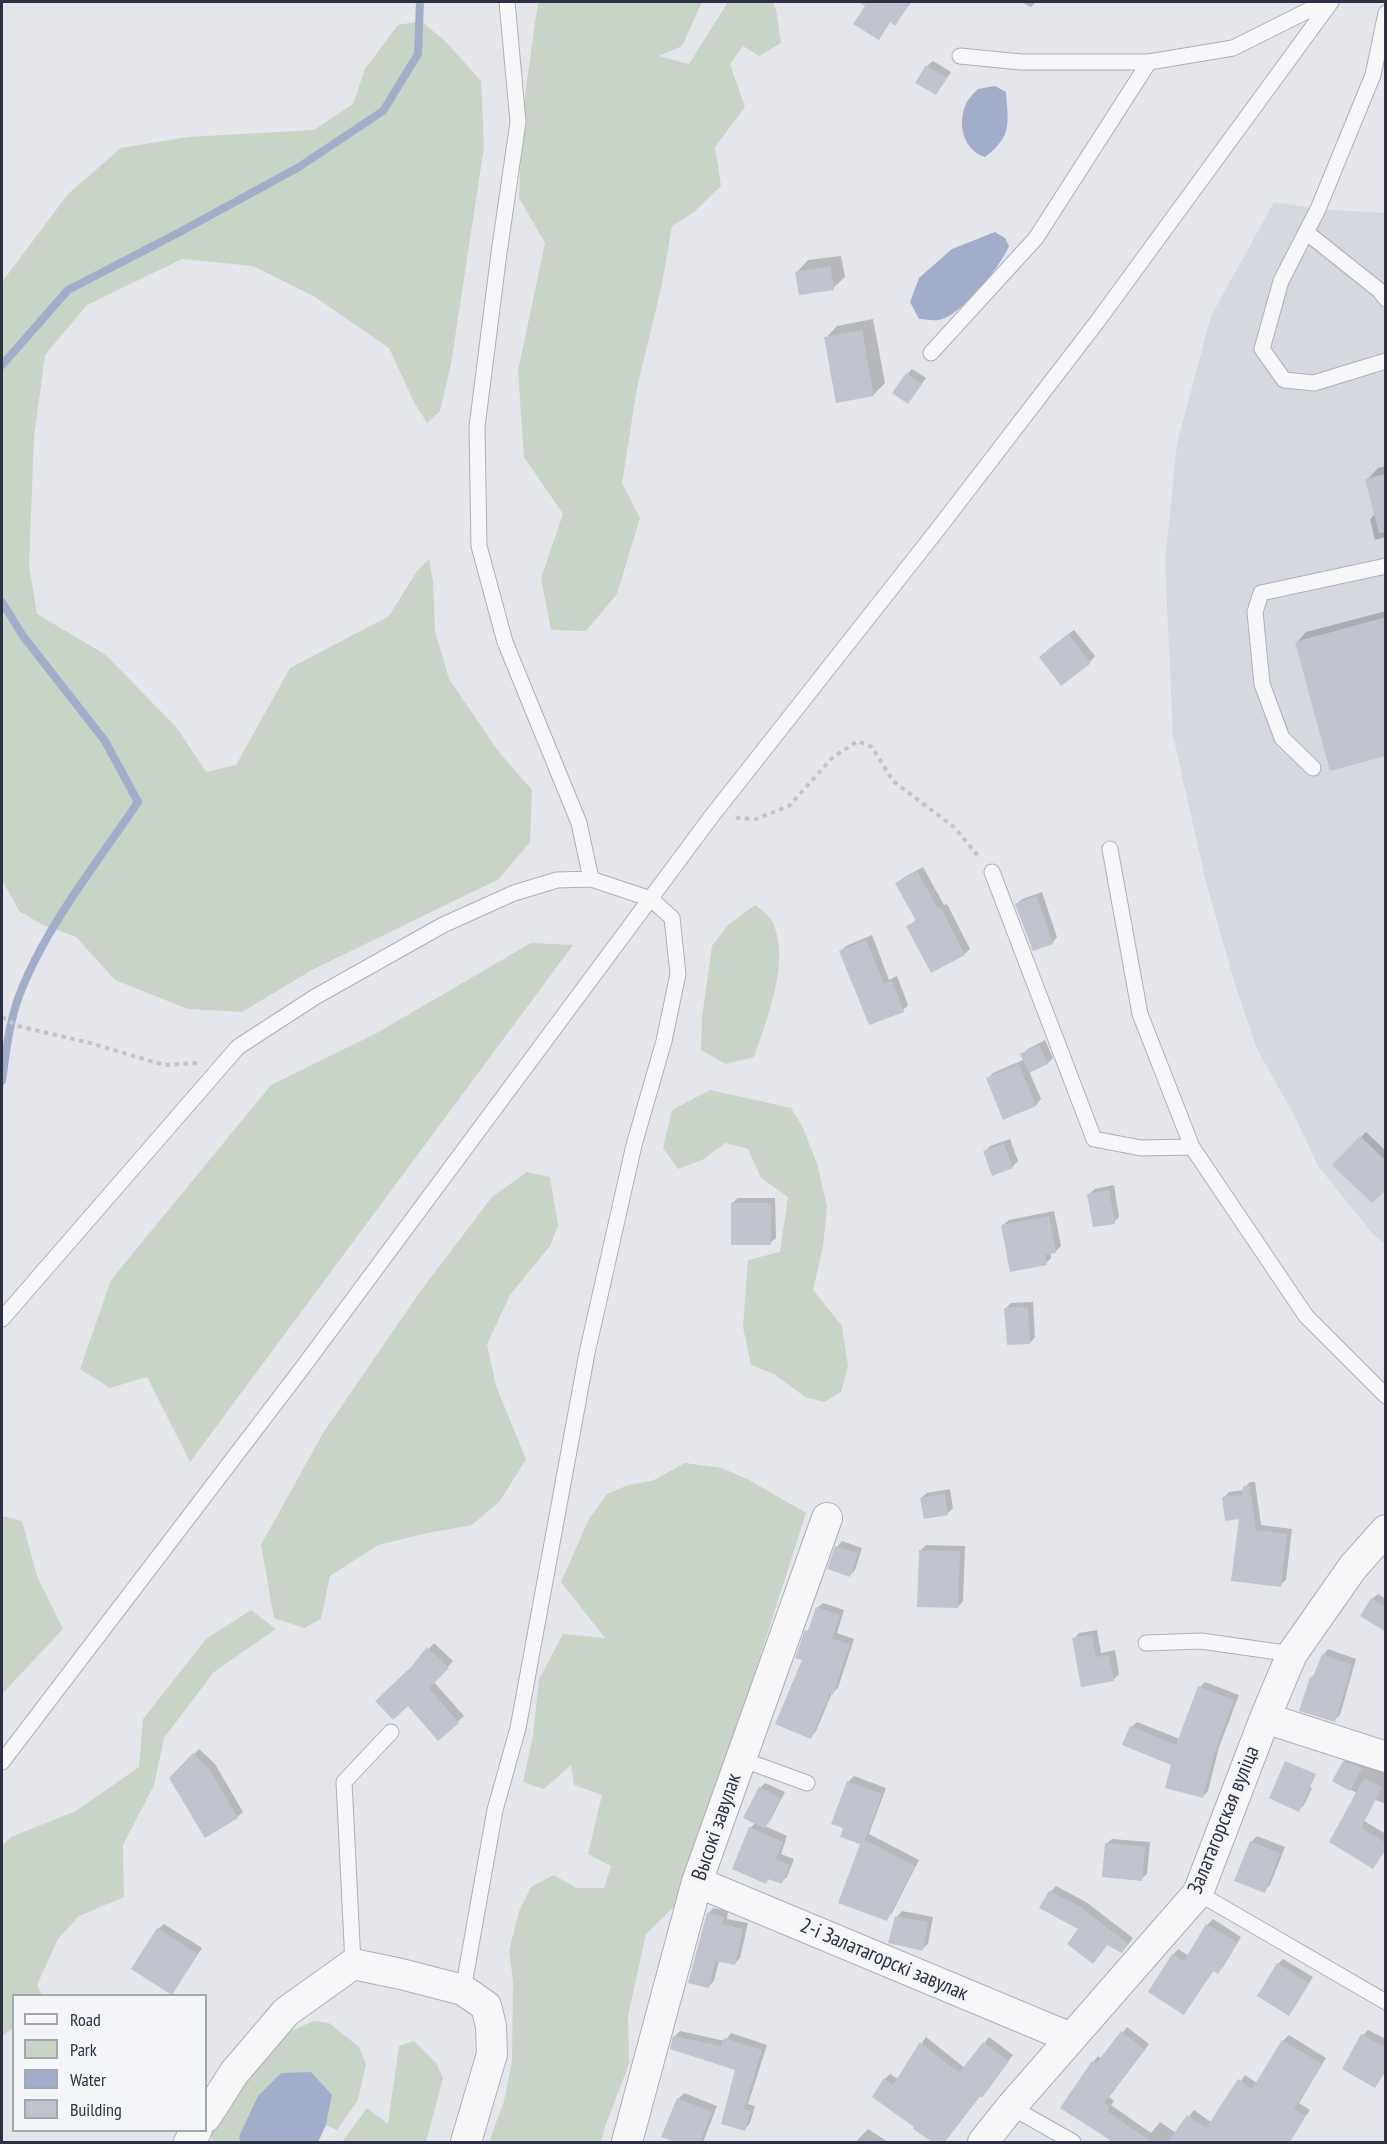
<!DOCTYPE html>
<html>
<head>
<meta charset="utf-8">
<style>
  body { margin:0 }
  #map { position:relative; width:1387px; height:2144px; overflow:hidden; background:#e4e6eb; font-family:"PT Sans Narrow",sans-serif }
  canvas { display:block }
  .frame { position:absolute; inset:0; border:3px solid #2c3143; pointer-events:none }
  .legend { position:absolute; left:12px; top:1994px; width:195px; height:138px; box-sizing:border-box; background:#f4f5f8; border:2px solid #a4a7b0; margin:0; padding:8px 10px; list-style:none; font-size:18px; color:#2c3143 }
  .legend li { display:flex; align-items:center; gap:12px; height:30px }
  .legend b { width:30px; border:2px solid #a4a7b0 }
</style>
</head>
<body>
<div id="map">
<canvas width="1387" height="2144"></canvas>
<div class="frame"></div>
<ul class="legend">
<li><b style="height:8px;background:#f7f7f9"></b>Road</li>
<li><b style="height:16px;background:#c7d4c6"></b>Park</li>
<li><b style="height:16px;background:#a2aec9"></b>Water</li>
<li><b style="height:16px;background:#c1c4ce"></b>Building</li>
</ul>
</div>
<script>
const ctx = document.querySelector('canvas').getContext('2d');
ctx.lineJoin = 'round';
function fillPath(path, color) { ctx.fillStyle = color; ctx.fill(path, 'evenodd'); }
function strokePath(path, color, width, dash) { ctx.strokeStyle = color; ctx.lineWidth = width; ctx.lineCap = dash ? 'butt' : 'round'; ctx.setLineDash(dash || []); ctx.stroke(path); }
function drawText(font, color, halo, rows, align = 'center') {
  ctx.font = font + ' "PT Sans Narrow",sans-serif'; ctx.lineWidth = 6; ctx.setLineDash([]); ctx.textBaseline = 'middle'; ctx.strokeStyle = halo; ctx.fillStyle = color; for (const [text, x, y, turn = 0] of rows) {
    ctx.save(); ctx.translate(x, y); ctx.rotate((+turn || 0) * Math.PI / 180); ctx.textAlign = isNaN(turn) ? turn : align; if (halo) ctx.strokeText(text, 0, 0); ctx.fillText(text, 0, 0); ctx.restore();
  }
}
fillPath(new Path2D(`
  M1274 202 1318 209 1385 213V1244L1372 1233 1318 1166 1294 1115 1257 1049 1234 981 1207 886 1173 736 1165 562 1177 443 1211 316Z`), '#d6d8e0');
fillPath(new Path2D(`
  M538 2H702L682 46 659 56 689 64 728 2H773L776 9 781 43 759 56 743 46 730 64 745 107 715 147 721 186 694 212 672 226 662 284 637 388 622 483 640 518 617 594 586 631 551 630 541 578 563 514 524 457 518 371 545 243 519 198 523 109Z
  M421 21 447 43 481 81 484 147 451 364 440 411 427 423 414 402 389 348 315 297 253 266 182 259 87 305 45 355 34 437 29 565 37 614 106 655 177 728 206 772 236 765 290 668 389 616 417 571 429 559 433 582 435 631 449 679 498 751 532 790 530 842 499 879 312 970 242 1012 188 1009 115 980 76 937 41 924 19 911 2 880V282L68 194 121 148 188 137 314 130 353 104 365 69 398 25Z
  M755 905C761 910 772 917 774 925 789 964 767 1019 754 1057L726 1064 701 1050 702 1017 712 946 728 925Z
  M531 943 573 945 190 1462 147 1377 110 1388 80 1369 111 1280 271 1085 375 1034Z
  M710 1090 791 1108 803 1128 817 1163 827 1207 823 1246 813 1290 842 1326 848 1366 841 1392 824 1402 805 1397 774 1374 751 1365 743 1327 748 1260 780 1252 788 1197 761 1178 748 1149 725 1143 704 1159 678 1169 663 1148 672 1110Z
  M527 1172 550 1177 558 1225 550 1246 510 1295 487 1344 496 1386 526 1459 500 1501 472 1525 427 1533 378 1545 330 1576 321 1619 304 1628 274 1618 261 1545 323 1433 422 1289 492 1197Z
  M685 1463 722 1468 749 1480 806 1513 683 1898 646 1934 628 2016 629 2064 605 2127 601 2142H489L504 2101 512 2061 513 1981 509 1951 519 1911 531 1887 554 1875 576 1888H604L611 1866 588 1854 602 1795 574 1785 571 1765 544 1789 523 1782 533 1736 539 1679 563 1634 605 1638 561 1582 589 1519 607 1494 628 1485 652 1481Z
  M2 1516 22 1521 37 1576 63 1629 2 1694Z
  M251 1610 276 1629 214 1672 164 1738 154 1785 123 1845 124 1897 79 1916 58 1939 37 1985 42 1995 14 1996 13 2028 2 2036V1846L11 1837 76 1811 139 1767 143 1719 206 1639Z
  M313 2021 329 2023 359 2047 366 2064 358 2100 337 2130 326 2125 332 2095 281 2073 258 2096 239 2136 240 2142H212L211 2129 279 2037Z
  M414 2041 436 2063 443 2078 426 2142H342L367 2108 388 2124 399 2046Z`), '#c7d4c6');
fillPath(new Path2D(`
  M995 86 1006 92C1008 123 1013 136 985 157 963 150 957 124 966 104 968 99 974 93 978 89Z
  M995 232 1005 238 1009 246C1001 266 960 318 938 320 932 321 925 319 919 319L910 302 919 278 952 249Z
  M311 2072 332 2095 326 2125 318 2142H240L239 2136 258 2096 281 2073Z`), '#a2aec9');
fillPath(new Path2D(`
  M870 2H911L900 18 895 24 891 21 878 38 856 24Z
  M1021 2H1036L1031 7Z
  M933 61 951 72 936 94 927 66Z
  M841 256 845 277 833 288 797 272 808 260Z
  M873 319 885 383 873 395 826 338 837 326Z
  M912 369 926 378 913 396 907 374Z
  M1386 466V537L1375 540 1370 519 1375 514 1367 480 1378 468Z
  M1386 611V755L1297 642 1306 632Z
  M1074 630 1095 656 1090 662 1046 651Z
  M923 867 944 905 947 904 970 949 964 954 908 927 917 919 897 884 903 878Z
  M1042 892 1057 937 1052 943 1016 904 1022 899Z
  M872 935 889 980 897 976 908 1005 903 1010 841 951 846 946Z
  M1045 1040 1053 1058 1048 1063 1029 1071 1041 1099 1036 1105 1004 1118 987 1079 993 1073 1025 1059 1022 1054 1028 1049Z
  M1366 1132 1386 1151V1188L1335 1164Z
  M1010 1139 1018 1161 1012 1167 985 1152 990 1146Z
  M1114 1185 1119 1217 1114 1222 1089 1194 1095 1189Z
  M738 1198H775L776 1238 770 1243 732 1203Z
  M1054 1211 1061 1246 1055 1252 1051 1253V1258L1046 1263 1003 1225 1009 1220Z
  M1033 1302 1035 1337 1030 1343 1006 1308 1011 1303Z
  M1250 1482H1255L1261 1525 1292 1529 1286 1580 1280 1585 1241 1517 1223 1498 1229 1492 1244 1490 1245 1487Z
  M950 1489 953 1508 948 1513 921 1498 927 1493Z
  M842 1541 862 1548 855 1570 850 1575 837 1547Z
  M926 1545 965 1546 963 1601 958 1607 921 1550Z
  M1378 1594 1386 1599V1628L1372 1599Z
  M823 1603 844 1610 837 1633 854 1639 838 1688 832 1693 816 1731 811 1737 807 1631 812 1626 817 1608Z
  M1097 1630 1101 1653 1115 1650 1119 1674 1113 1680 1074 1639 1079 1633Z
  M434 1643 453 1661 434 1682 464 1716 438 1739 408 1704 413 1667Z
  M1328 1649 1356 1659 1340 1715 1334 1720 1312 1677 1316 1673 1323 1655Z
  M1205 1682 1239 1695 1219 1747 1208 1791 1203 1796 1172 1764 1131 1727 1137 1722 1180 1739 1200 1687Z
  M199 1749 215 1764 243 1812 237 1817 171 1778Z
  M1349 1756 1365 1762 1386 1773V1804L1359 1794 1334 1781 1344 1762Z
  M1285 1772 1312 1788 1304 1805 1299 1810Z
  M854 1776 886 1788 869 1834 919 1860 892 1913 886 1919 862 1843 848 1782Z
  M765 1783 785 1792 770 1821 765 1826 787 1836 781 1854 794 1859 787 1877 781 1882 770 1878 766 1882 750 1828 756 1822 760 1788Z
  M1349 1812 1386 1834V1850L1373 1867Z
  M1257 1836 1285 1847 1270 1885 1264 1891 1251 1842Z
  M1112 1839 1150 1842 1147 1874 1141 1879 1106 1844Z
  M1056 1886 1086 1902 1133 1938 1127 1946 1122 1951 1108 1944 1098 1957 1080 1929 1041 1908 1050 1892Z
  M713 1908 728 1911 727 1919 748 1923 740 1958 734 1964 719 1961 714 1981 709 1986 708 1914Z
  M902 1911 933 1917 928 1944 922 1949 897 1917Z
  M1213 1919 1241 1937 1223 1967 1218 1972 1214 1970 1184 2013 1173 1955 1178 1949 1189 1956 1207 1925Z
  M164 1924 202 1948 172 1994 158 1929Z
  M1283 1959 1313 1977 1294 2008 1289 2014 1278 1964Z
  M1127 2027 1149 2044 1109 2097 1114 2101 1111 2105 1151 2133 1160 2122 1176 2133 1194 2110 1212 2123 1245 2075 1257 2083 1284 2040 1289 2035 1326 2058 1299 2103 1310 2110 1290 2139 1278 2132 1272 2142H1113L1062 2107 1093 2062 1098 2056 1102 2059Z
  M1368 2030 1386 2039V2071L1375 2086 1363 2035Z
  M680 2031 725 2041 731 2033 767 2045 748 2104 755 2106 750 2123 745 2129 737 2069 675 2036Z
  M926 2037 965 2068 989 2037 1013 2055 944 2142H934L915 2128 885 2079 890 2074 898 2079Z
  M684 2093 717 2106 703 2142H679L663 2136 678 2099Z
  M868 2129 888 2142H856Z`), '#0003');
strokePath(new Path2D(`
  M2 365 68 290 178 233 299 167 383 111 418 54 420 2
  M2 602 23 636 105 741 138 802C97 863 45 927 19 996 9 1023 6 1053 2 1081`), '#a2aec9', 8);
fillPath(new Path2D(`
  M858 2H910L895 26 890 22 879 40 853 24 865 6Z
  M926 65 947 78 936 95 915 83Z
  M830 266 834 290 799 295 795 272Z
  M862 330 874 396 836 403 824 337Z
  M906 373 922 384 908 404 892 393Z
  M1386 474V532L1379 533 1365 479Z
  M1386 617V756L1330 771 1295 642Z
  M1068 634 1091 663 1061 686 1039 657Z
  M917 871 938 909 941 908 965 955 931 973 906 926 916 921 895 883Z
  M1037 896 1053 944 1033 951 1015 904Z
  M866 940 884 984 892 981 904 1012 869 1025 839 951Z
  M1039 1045 1048 1064 1029 1073 1020 1054Z
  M1019 1064 1036 1106 1003 1120 986 1078Z
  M1360 1136 1386 1161V1190L1372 1203 1332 1165Z
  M1004 1144 1013 1168 992 1176 983 1151Z
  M1109 1190 1115 1224 1093 1227 1087 1194Z
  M731 1203H771V1245H731Z
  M1049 1216 1056 1253 1045 1255 1047 1265 1010 1272 1001 1225Z
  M1028 1307 1030 1344 1007 1345 1004 1308Z
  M1243 1486H1250L1256 1530 1287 1534 1281 1587 1231 1581 1239 1519 1225 1521 1222 1497 1242 1495Z
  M945 1494 948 1515 924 1519 920 1498Z
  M835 1546 858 1553 850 1577 827 1569Z
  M919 1550 960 1551 958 1608 917 1607Z
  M1371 1598 1386 1607V1632L1360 1616Z
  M816 1607 840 1615 832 1639 850 1644 833 1695 830 1693 811 1739 775 1724 802 1660 795 1658 805 1630 808 1631Z
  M1092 1635 1096 1657 1109 1655 1114 1681 1081 1687 1072 1638Z
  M427 1647 449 1668 429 1688 459 1723 438 1741 408 1706 393 1720 375 1701 411 1667Z
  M1322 1654 1352 1665 1335 1722 1299 1711 1310 1677H1313Z
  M1198 1686 1234 1700 1214 1754 1203 1798 1165 1788 1171 1765 1122 1745 1130 1726 1176 1745Z
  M193 1753 210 1770 238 1818 205 1838 169 1778Z
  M1285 1761 1316 1774 1299 1812 1269 1798Z
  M1343 1761 1362 1768 1350 1791 1332 1781Z
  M1364 1778 1382 1787 1361 1828 1386 1843V1849L1373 1869 1329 1842Z
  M847 1781 882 1794 865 1840 915 1866 887 1921 838 1903 860 1844 840 1837 843 1828 831 1824Z
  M759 1787 781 1798 765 1829 743 1818Z
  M749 1827 783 1842 776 1859 790 1865 782 1884 768 1879 766 1884 732 1869Z
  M1250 1841 1280 1853 1265 1893 1234 1881Z
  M1105 1843 1145 1847 1142 1881 1102 1877Z
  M1049 1891 1081 1907 1128 1944 1122 1953 1107 1945 1093 1964 1067 1944 1078 1929 1039 1908Z
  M707 1913 724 1917 722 1924 743 1929 735 1965 715 1961 709 1988 688 1983Z
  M895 1916 928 1922 923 1951 888 1943Z
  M1206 1924 1237 1942 1218 1974 1213 1971 1184 2015 1148 1992 1172 1954 1184 1961Z
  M157 1928 198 1954 172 1995 131 1969Z
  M1277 1963 1309 1983 1289 2016 1257 1996Z
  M1121 2031 1145 2050 1104 2103 1110 2107 1107 2111 1152 2142H1113L1060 2108 1092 2061 1096 2064Z
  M1361 2034 1386 2048V2070L1375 2088 1342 2069Z
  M673 2036 721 2046 724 2038 762 2050 744 2109 751 2111 745 2131 721 2124 735 2070 670 2049Z
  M1282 2040 1322 2064 1294 2109 1306 2116 1290 2142H1168L1187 2115 1206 2128 1238 2079 1252 2089Z
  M920 2042 959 2073 983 2042 1009 2061 982 2098 980 2096 945 2142H932L913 2129 914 2127 872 2097 884 2078 893 2085Z
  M677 2098 712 2112 700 2142H675L661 2137Z`), '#c1c4ce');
const lane = new Path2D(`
  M507 2 518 122 499 253 477 427 479 546 505 642 579 823 591 879
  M1386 13 1373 75 1318 209 1281 281 1262 349 1284 380 1314 383 1386 361
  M960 56 1021 62H1149L1233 48 1325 2
  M1306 232 1380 291 1386 299
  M931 353 1036 238 1149 62
  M1313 768 1282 738 1262 684 1255 612 1261 593 1386 566
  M1110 849 1140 1014 1192 1147 1306 1316 1386 1396
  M992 872 1094 1139 1141 1148 1192 1147
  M2 1319 238 1047 315 997 443 925 514 893 557 880 591 879 651 899 672 918 678 974 664 1041 634 1145 587 1353 518 1728 495 1810 463 1990
  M1146 1643 1201 1641 1292 1654
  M741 1759 807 1783
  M2 1762 303 1367 711 817 938 529 1097 322 1331 2
  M1198 1893 1386 2002
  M353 1964 344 1782 391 1732
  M1011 2107 1073 2142`);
const street = new Path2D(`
  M1265 1718 1386 1757
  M697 1882 1071 2038
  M206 2117 234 2073 286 2012 353 1964 401 1974 463 1990 486 2006 491 2026 492 2054 466 2142
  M189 2142 197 2130
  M627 2142 697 1882 827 1518
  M983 2142 1011 2107 1198 1893 1265 1718 1292 1654 1353 1567 1386 1530`);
strokePath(lane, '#adb0b9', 17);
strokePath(street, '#adb0b9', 32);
strokePath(new Path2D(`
  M736 818 756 819 789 806 833 757 858 741 872 747 893 781 954 827 979 857
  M2 1017 18 1026 90 1043 164 1065 198 1063`), '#c2c4ca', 4, [4.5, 4.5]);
strokePath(lane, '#f7f7f9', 15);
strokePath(street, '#f7f7f9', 30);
drawText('21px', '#2c3143', '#f4f5f8', [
  ["Залатагорская вуліца",1224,1820,-68],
  ["Высокі завулак",717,1827,-71],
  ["2-і Залатагорскі завулак",884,1960,23]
]);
</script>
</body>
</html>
